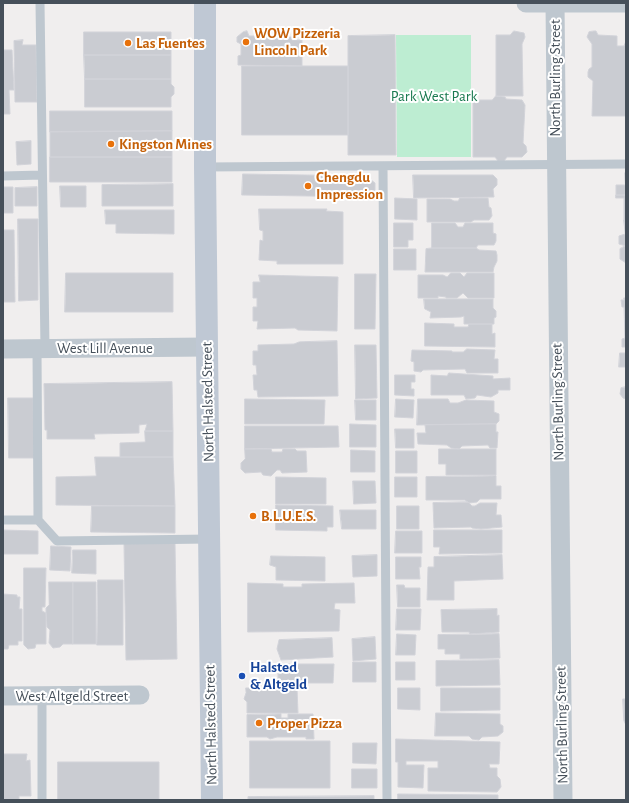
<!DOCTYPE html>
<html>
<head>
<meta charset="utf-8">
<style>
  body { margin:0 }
  #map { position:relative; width:629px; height:803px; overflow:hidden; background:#f0eeee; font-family:"Alegreya Sans",sans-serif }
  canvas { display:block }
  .frame { position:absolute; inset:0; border:4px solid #46505a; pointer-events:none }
</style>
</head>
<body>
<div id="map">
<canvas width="629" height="803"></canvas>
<div class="frame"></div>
</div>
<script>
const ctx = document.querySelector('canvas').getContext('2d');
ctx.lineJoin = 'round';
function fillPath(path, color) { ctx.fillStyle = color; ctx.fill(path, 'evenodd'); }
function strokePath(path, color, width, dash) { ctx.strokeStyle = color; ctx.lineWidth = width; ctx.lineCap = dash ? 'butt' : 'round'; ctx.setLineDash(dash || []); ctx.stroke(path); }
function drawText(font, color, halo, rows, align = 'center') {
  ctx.font = font + ' "Alegreya Sans",sans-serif'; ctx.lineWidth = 4; ctx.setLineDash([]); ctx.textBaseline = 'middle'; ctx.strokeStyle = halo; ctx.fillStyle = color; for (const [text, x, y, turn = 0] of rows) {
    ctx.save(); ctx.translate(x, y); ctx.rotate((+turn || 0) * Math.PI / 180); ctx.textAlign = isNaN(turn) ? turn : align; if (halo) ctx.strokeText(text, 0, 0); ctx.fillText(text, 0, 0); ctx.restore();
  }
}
fillPath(new Path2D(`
  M396 35H471V157H397Z`), '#bdedd2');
const building = new Path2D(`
  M247 31 249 36H273L275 32H285L284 37H292V40H302V66L238 65V56L241 55V44L237 42V37L243 32Z
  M514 31 524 33 525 37 522 44 523 96H496V35H510Z
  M594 31H596L598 35 617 36V46H624L626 41V116H592L593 81 588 77V72L589 69 592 67V44L587 37 589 32Z
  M84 32H171V55H84Z
  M395 35 396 155H348V36Z
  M23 40 22 45H36L37 102H15L14 41Z
  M3 50H12L14 90H9L10 114H3Z
  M84 55H171V79H85Z
  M242 66H348V135H242Z
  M85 79H171V84L174 87V94L171 97V107H85Z
  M496 96 505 97 506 99 522 100 525 105 523 143 526 146 527 152 522 157H507L504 161H498L495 157H473V100H492Z
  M50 111H172V131L50 132Z
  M172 131V157H50V132Z
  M31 141V164L17 165 16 142Z
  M50 157H172V182H50Z
  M625 173 626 195H616V185H625Z
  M243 174 366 176 375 183V197L242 195Z
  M413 175H493L497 179V185L493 189 494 197 414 198Z
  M173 184V206H102V185Z
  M60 186H86V207H61Z
  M3 187H13V213H3Z
  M37 187V206H15V188Z
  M616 195H626V220H624V198H616Z
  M395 198 417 199V220L395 219Z
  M460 198H488L489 207 491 208 492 216 489 220H474L471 222H427V199H450L454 201H458Z
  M259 209H327L326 211 343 212V264H277V261L259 260 260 240 263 241V231L260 230Z
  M105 210H174V234L116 233V224H106Z
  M18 219H38V300L19 301Z
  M624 220H626V246L619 244V236L625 234Z
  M394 223H413V240H408V247H394Z
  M432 223H455L458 227H463L465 223H493V233L496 234V241L494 245H478L476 248H432Z
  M3 230H14L15 302H3Z
  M625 246H626V271V263L620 259V249Z
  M432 248H476L479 250 496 251 497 255V261L494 267 493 272H425L426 249Z
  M394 249H416V270H394Z
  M66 273H173V312H65Z
  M451 273H460L464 277 467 273H494V298H468L463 293 457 298H446V297L438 296V298H418V275H443L447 277Z
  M355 274H376L375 329H355Z
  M259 275 338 277 337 331 298 330 295 328 257 329 258 321H253V307H257V298H253V282H260Z
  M624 298H626V347H622V339L625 338 624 307H622L621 300H624Z
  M424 299H493V308L496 311V317L494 318V324H464V316L461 317 430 318 431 312 425 309Z
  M425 323 454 324V327H468L469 324H492V334L495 333V347L425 346Z
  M337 341 338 396 258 397 257 390H254L253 375H257L256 365H253V351H258V345L294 344 299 342Z
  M355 345H376L377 398 356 399Z
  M467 349 495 350 494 359H498V373H467L465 369 423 370 421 372 414 371V362L411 361 412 350 452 351V352H463Z
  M620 353H626V367H619Z
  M449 373 493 376V379L510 378V390H498V393L491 397 477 395 475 398 466 399 464 395H431V375L447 376Z
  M395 375H415V382H411V389H414V396L395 395Z
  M172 382 173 431H145L147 424 139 425V433L94 434 95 439H47V430H45L44 384Z
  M626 387V399L623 398 620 394 621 388Z
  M8 398H33L34 458H9Z
  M245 399 325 400 324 424H245Z
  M396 399 414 400 413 418 395 417Z
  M418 399H448L450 403H458L466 400 494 401V412L499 414V421L496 424 417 425Z
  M355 400H376V420H356Z
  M350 424 376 425V447H350Z
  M496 424V432H498L497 448H490L488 445 462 446 459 449 451 448 447 445 418 444 417 433H426L425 425Z
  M245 426H338L339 447 245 449Z
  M395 429H414V448H396Z
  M145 431H173V457H120V443L145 442Z
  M245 449H271L272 452H282L283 449H295L297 451H306L307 472 282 473 280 470H277L271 476 263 475 261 472 245 473 241 469V463L245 459Z
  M439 449H496V475H446V464H439Z
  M351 450 375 451V472H351Z
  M396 451H417V473H396Z
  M95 457H173L175 506 56 505V477L96 476Z
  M496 476V486H501V499H480L477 502 469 503 465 500H426V477Z
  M276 477 326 478V504H276Z
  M395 477H417V497H395Z
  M353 481H375L376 503 354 504Z
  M468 502 472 506H475L480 503H497L496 515H501L502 527 481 529 472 528 471 527 434 528 433 503Z
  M276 505 333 506V527H327V531L276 530Z
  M92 506H175V533L91 532Z
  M397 506H419V529H397Z
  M340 510H376V529H342Z
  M3 530 38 531V554H3Z
  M434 530H502V553L439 554 440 547H434Z
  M396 531H422V553H395Z
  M175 543 177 659 126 660 124 544Z
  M51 546 71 547 70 571 50 570Z
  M73 550H96V574L72 573Z
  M377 555V576L353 577 352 556Z
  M502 555 503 579 454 581V600H427L428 567H434V557Z
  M271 556 325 557V581L276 580V567L270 565Z
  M396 557H421V567H419L420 579H396Z
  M24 568H46L45 607H42V611L46 613V644H36L35 648 28 649 24 645Z
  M98 580H123V645H97Z
  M49 582H73V644H63L60 647 53 648 49 643 50 630 47 627 46 613V608L49 605Z
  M73 582H96V644H73Z
  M248 583 283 584V587H302V584L354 583 355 603H335L334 609 340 610 339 631 248 632Z
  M397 585H404L405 588H420V607H398Z
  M3 594 17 595V597H20L19 609H22V641H18V645H9L8 649H3Z
  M397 609H421L420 630H396Z
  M497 609V616L499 615V632L470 634 469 632H442L441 610Z
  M397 634 416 635 415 655H396Z
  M499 634 500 658 460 659V654H445V649H438V635Z
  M375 637 376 659 353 661 352 639Z
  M332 638 333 657 281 660 277 649 279 640Z
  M499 660 500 685 436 686V661Z
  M353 662H376V682H353Z
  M396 662H415V680H396Z
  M280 664H334L333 683H280V681H278V673H280Z
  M246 688H297L298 713H247V702L244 699 246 693Z
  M398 688H420V710L398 709Z
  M441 688H500V710L441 711Z
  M623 699H626V725L624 721Z
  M436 713 500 714V724L503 726V732L498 736 482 737 479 740 472 739 469 736H435Z
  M281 714V718H288V714H313L314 739H306V737H277L270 739 267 737H247V715Z
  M396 739 500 742 499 764H489L490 768H497V776L500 779 501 787 497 792 428 791V768H438V761H406V765H424L423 788 398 787V762H396Z
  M250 741H330V788H250Z
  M353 743H377L376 764 353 763Z
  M3 754H27L26 761 30 760 31 796H19V800H3Z
  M58 762H159V800H58Z
  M352 769H377V788H352Z
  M398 794 498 795V800H398Z
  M374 796V800H248V797Z`);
fillPath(building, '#caccd2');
strokePath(building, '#d2d3d9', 1);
strokePath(new Path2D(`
  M40 3 45 348
  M383 166 387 800
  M205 167 626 164
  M3 176 42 175
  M37 349 38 520 57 541 209 539
  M3 520H38
  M42 800V696`), '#bec7cf', 9);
strokePath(new Path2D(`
  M526 3H626
  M555 3 563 800
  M3 349 207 347
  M3 696 140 695`), '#bec7cf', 19);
strokePath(new Path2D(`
  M205 3V167L212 800`), '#bfc8d4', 22);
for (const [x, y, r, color] of [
  [246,42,4,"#e8710a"],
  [128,43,4,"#e8710a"],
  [111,144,4,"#e8710a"],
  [308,186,4,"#e8710a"],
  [253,516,4,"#e8710a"],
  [242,676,4,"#1a4fb4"],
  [259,723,4,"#e8710a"]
]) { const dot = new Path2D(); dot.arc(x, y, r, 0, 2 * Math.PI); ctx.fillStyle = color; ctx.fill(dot); strokePath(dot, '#fff', 1.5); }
drawText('bold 15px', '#c56008', '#fff', [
  ["WOW Pizzeria",254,33],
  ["Lincoln Park",254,50],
  ["Las Fuentes",136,43],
  ["Kingston Mines",119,144],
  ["Chengdu",316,177],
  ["Impression",316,194],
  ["B.L.U.E.S.",261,516],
  ["Proper Pizza",267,723]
], 'left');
drawText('15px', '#46505a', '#fff', [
  ["North Burling Street",555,78,-90],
  ["West Lill Avenue",105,348],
  ["North Halsted Street",208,402,-91],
  ["North Burling Street",558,402,-91],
  ["West Altgeld Street",72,696],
  ["North Halsted Street",211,725,-91],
  ["North Burling Street",562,725,-91]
]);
drawText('15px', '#19794f', '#fff', [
  ["Park West Park",434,96]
]);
drawText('bold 15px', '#164399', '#fff', [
  ["Halsted",250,667],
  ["& Altgeld",250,684]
], 'left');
</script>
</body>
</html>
